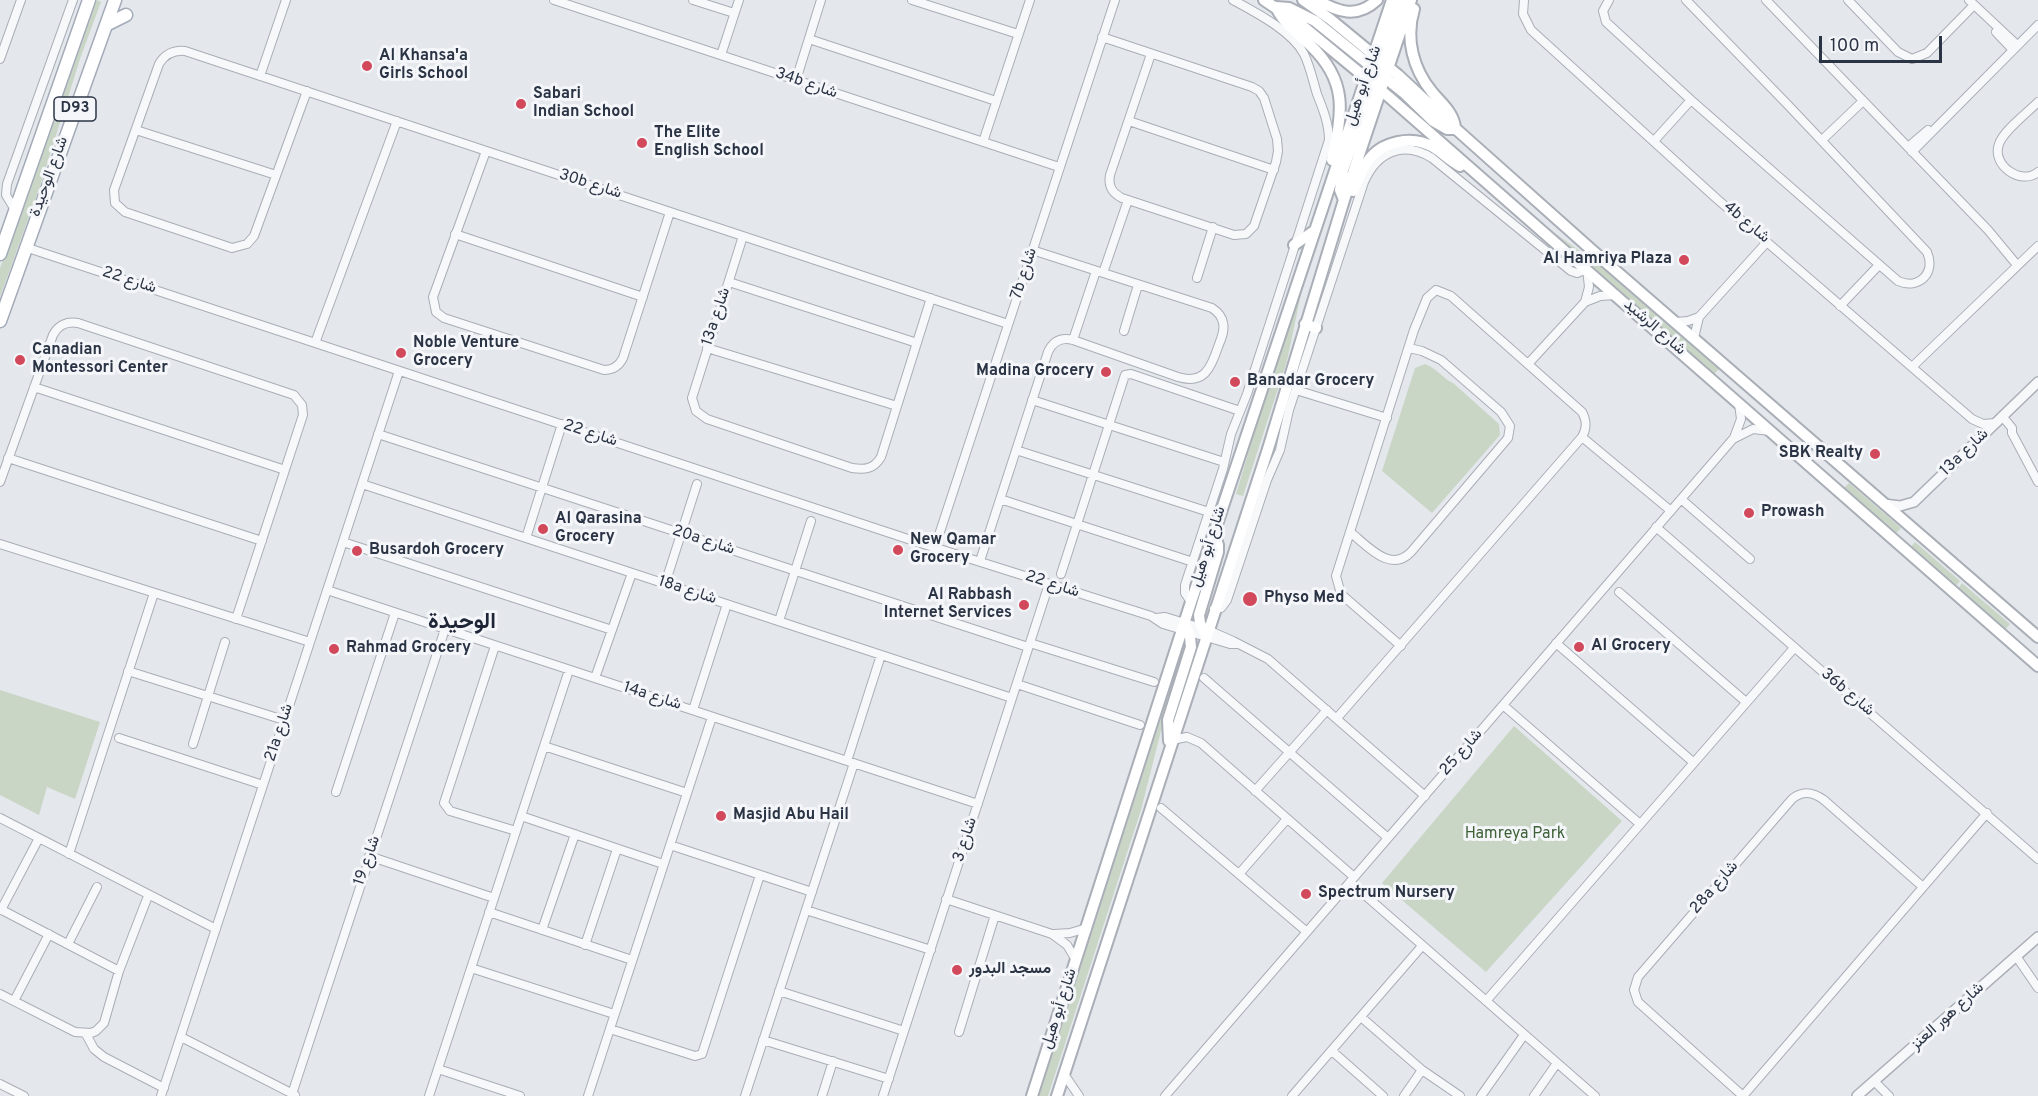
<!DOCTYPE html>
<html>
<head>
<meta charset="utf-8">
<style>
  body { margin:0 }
  #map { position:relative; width:2038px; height:1096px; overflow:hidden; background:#e4e7ec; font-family:Overpass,sans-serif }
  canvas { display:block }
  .scale { position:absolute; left:1819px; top:36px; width:123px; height:27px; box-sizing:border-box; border:3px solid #2b3445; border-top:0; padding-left:8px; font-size:18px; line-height:21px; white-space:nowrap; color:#2b3445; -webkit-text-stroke:4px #f4f6f9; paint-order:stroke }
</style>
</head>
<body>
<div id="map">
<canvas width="2038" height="1096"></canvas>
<div class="scale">100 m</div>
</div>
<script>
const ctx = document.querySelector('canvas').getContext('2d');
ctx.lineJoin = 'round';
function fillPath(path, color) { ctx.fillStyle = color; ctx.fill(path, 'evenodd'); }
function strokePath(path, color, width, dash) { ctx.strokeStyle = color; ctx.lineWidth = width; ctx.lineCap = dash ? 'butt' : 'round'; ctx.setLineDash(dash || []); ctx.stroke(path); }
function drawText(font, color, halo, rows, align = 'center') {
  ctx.font = font + ' Overpass,Vazirmatn,sans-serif'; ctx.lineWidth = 6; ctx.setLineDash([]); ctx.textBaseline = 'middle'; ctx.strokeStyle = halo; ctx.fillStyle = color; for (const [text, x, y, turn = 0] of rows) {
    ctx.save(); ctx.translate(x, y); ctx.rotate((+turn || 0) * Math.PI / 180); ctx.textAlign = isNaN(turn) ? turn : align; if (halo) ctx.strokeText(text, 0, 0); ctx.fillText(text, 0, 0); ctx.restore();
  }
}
fillPath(new Path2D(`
  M97 0 101 2 81 56 40 186 0 297V268Z
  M1555 233 1595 262 1719 369 1714 374Z
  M1300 290 1301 294 1287 361 1243 496 1236 494 1271 378Z
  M1425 364C1438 369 1446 381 1453 383L1499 424 1500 435 1432 513 1382 471 1415 368Z
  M1849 483 1901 528 1895 535 1843 489Z
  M1915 542 1960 581 1955 587 1910 548Z
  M1962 583 2010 624 2005 630 1958 589Z
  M1180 659 1183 660 1161 731 1141 810 1048 1096H1039Z
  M0 690 100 722 75 799 47 787 39 815 0 795Z
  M1514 726 1622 821 1486 972 1382 883Z`), '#c9d6c5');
const minor = new Path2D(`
  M554 0 1059 167
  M693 0 734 13
  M912 0 1018 34
  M1524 0 1523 14 1531 30 1717 199 1972 419 1983 424 1995 423
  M1609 0 1603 11 1606 22 1691 100 1898 281C1919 290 1936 273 1927 252L1787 104 1686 0
  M1766 0 1988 230 2017 265
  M1848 0 1898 52 1912 59 1927 53 1974 5
  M1969 0 2017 45
  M1996 32 2013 50
  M1102 37 1252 87 1259 91 1264 98 1277 139 1278 151 1276 162 1254 226 1246 234 1234 235 1122 198C1112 193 1108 186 1110 175L1151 54
  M809 39 996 101
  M721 55 739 0
  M0 59 21 0
  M260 76 286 0
  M796 80 821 0
  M307 91 254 236 247 244 232 248 125 212 115 203 114 190 159 64C165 54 173 50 185 51 460 141 734 233 1008 324
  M2038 102C2028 112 2003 131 1999 144 1991 165 2021 186 2038 172
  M1129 121 1274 170
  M136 130 276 175
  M1822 140 1863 101
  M1654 141 1691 100
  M983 142 1030 0
  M1908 147 1928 130
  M486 151 433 297 436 312 444 318 604 370C613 370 619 366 623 358L670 212
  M1912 152 2038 25
  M15 210 6 195 7 184 73 0
  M455 234 643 297
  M743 236 692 398 696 411 707 419 852 468C865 470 874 469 881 457L931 298
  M25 247 911 540 1151 616 1163 624 1230 644H1237
  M1103 273 1128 200
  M1197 278 1213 227
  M729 282 917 343
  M1840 306 1879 265
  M1676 322 1688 321 1699 317
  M1124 331 1138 285
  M1694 338 1699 317 1767 242
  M1073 340 1096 271
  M315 343 397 121
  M707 348 897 406
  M1528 364 1585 302 1600 296 1616 295
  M1912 367 2038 246
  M34 387 285 470
  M1296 390 1387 418
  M1032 400 1224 462
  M2002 416 2012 428V433L2038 482
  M378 434 1028 647
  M1582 437 1671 511
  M1734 438 1741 419 1739 404
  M1016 450 1209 512
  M8 458 262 541
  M0 482 53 335C58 325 67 321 78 323L294 395 302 405 303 415 236 619
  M362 484 1012 698
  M1000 499 1193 562
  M1681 499 1750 559
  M1656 527 2038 859
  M1350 532C1367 545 1390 574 1411 552L1508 438 1510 426 1501 412 1441 360 1422 351 1409 348
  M526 538 562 424
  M343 542 612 630
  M0 544 310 642
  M935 547 1115 0
  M980 561 1048 352C1053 341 1061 337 1073 340L1178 377C1204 385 1211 368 1218 347 1221 339 1225 331 1223 323 1222 316 1218 312 1212 308L1032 250
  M1061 574 1125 375 1131 374 1240 411
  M665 584 697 484
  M327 590 978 804
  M1619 592 1746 702
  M1191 602 1185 593V585L1223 469 1231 434 1247 394 1329 140C1329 124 1323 109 1317 94 1313 81 1310 66 1304 54 1292 31 1255 12 1233 0
  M1214 609 1221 608 1227 600 1267 480 1280 450 1289 410 1364 182C1377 152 1403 140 1432 158L1571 271 1577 273 1587 269 1589 287 1585 302
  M1156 618 1165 617 1208 630 1233 641 1268 659 1425 796
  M779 621 811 521
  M1030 643 1154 682
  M1556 643 1693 762
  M495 646 444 803 450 811 516 831
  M128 671 284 720
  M595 678 632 573
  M1204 678 1388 838
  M1017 684 1140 725
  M1503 705 1640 824
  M693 710 727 604
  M1337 718C1419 625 1500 530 1582 437 1587 428 1587 421 1582 412L1451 296 1436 290 1427 298 1414 330 1336 576 1341 594 1401 646
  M119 738 263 785
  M1172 740 1187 737 1201 743 1354 877
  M193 744 225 642
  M544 746 687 793
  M847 761 881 655
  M1255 791 1327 710
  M336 792 395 613
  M1161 808 1307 932
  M521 816 663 864
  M0 818 216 929
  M670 845 812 892
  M69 854 154 593
  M369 856 494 898
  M1239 874 1287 819
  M1350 882 1595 1096
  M946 899 1052 934 1067 945 1076 960
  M0 909 119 971
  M1 910 39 838
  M806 910 931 950
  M489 912 632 960
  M542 930 575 834
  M1054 934 1070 933 1087 928
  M68 944 97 887
  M585 945 617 849
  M2016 956 2038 988
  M471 968 614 1014
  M779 991 904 1031
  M0 994 75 1032 91 1033 96 1031 104 1023 119 971 148 896
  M14 1001 49 934
  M1486 1001 1794 648
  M1361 1017 1422 1070 1460 1096
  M610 1029 695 1056 702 1054 760 875
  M959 1032 995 915
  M86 1034 94 1049 104 1057 164 1088
  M181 1037 295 1095
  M763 1040 889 1079
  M1332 1051 1383 1096
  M438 1069 520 1096
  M1064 1074 1079 1096
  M1874 1081 1889 1096
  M0 1084 24 1096
  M292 1094 445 629
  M161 1096 399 371
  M429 1096 569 670
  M588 1096 712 717
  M745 1096 854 763
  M822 1096 833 1061
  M883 1096 1049 584
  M1165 1096 1733 439 1753 429 1770 431
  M1292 1096 1422 946
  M1404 1096 1422 1070
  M1481 1096 1524 1035
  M1534 1096 1557 1063
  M1743 1096 1638 1002 1634 990 1638 977 1792 799C1803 790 1813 792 1824 800L1923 887
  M1743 1096 1987 813`);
const tertiary = new Path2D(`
  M1884 504 1900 506 1914 502 2038 382
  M1857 1096 2038 937`);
const secondary = new Path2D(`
  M1264 0 1304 27 1389 97 2038 666
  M1303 0 1330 19 1398 75 1456 129 1594 252 2038 637
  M1317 0C1338 12 1357 19 1377 0
  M1414 9C1405 38 1413 69 1432 92 1441 103 1453 112 1455 127
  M1332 160C1342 113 1349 82 1310 45 1297 33 1283 23 1276 7L1289 8 1315 21 1403 92 1433 121 1447 129H1455
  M1353 191C1358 182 1361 171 1367 162 1381 141 1412 135 1433 147 1443 153 1450 161 1460 166
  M1344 200 1340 190 1343 170 1374 84 1401 0
  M1294 245 1314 231
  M1305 324 1316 328
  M1206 636 1200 623 1199 615 1218 552V545L1214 533
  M1169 741 1168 720 1191 647 1190 637 1185 623
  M1032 1096 1191 602 1392 0
  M1057 1096 1268 449 1344 200 1411 0`);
const primary = new Path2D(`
  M106 25 126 15
  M0 254 89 0
  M0 321 115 0`);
strokePath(minor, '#a9aeb7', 10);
strokePath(tertiary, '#a9aeb7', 12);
strokePath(secondary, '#a9aeb7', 14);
strokePath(primary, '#a3abb8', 15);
strokePath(minor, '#f7f8fa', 8);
strokePath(tertiary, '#f7f8fa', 9);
strokePath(secondary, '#fff', 10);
strokePath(primary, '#fff', 12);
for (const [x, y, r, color] of [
  [367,66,6,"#d1495b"],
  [521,104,6,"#d1495b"],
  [642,143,6,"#d1495b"],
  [1684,260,6,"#d1495b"],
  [401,353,6,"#d1495b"],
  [20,360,6,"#d1495b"],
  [1106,372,6,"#d1495b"],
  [1235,382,6,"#d1495b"],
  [1875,454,6,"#d1495b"],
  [1749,513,6,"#d1495b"],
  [543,529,6,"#d1495b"],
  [898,550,6,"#d1495b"],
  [357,551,6,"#d1495b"],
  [1250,599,8,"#d1495b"],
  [1024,605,6,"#d1495b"],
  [1579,647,6,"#d1495b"],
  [334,649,6,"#d1495b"],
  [721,816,6,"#d1495b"],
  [1306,894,6,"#d1495b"],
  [957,970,6,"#d1495b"]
]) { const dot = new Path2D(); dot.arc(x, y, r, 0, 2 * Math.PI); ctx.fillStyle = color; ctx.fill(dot); strokePath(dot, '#f4f6f9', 2); }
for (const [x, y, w] of [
  [75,109,42]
]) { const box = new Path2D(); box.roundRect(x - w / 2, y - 12, w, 24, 4.5); ctx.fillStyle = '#f4f6f9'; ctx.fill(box); strokePath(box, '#2b3445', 1.5); }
drawText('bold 15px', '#2b3445', null, [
  ["D93",75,109]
]);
drawText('bold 16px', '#2b3445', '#f4f6f9', [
  ["Al Khansa'a",379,57],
  ["Girls School",379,75],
  ["Sabari",533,95],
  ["Indian School",533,113],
  ["The Elite",654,134],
  ["English School",654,152],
  ["Al Hamriya Plaza",1672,260,"right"],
  ["Noble Venture",413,344],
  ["Grocery",413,362],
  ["Canadian",32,351],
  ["Montessori Center",32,369],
  ["Madina Grocery",1094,372,"right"],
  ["Banadar Grocery",1247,382],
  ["SBK Realty",1863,454,"right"],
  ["Prowash",1761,513],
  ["Al Qarasina",555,520],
  ["Grocery",555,538],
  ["New Qamar",910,541],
  ["Grocery",910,559],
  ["Busardoh Grocery",369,551],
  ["Al Rabbash",1012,596,"right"],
  ["Internet Services",1012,614,"right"],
  ["Physo Med",1264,599],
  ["Al Grocery",1591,647],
  ["Rahmad Grocery",346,649],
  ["Masjid Abu Hail",733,816],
  ["Spectrum Nursery",1318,894],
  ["مسجد البدور",969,970]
], 'left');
drawText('16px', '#2b3445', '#f4f6f9', [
  ["34b شارع",806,84,19],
  ["شارع أبو هيل",1364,86,-71],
  ["شارع الوحيدة",50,177,-70],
  ["30b شارع",590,185,18],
  ["4b شارع",1746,223,40],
  ["7b شارع",1025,274,-72],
  ["شارع 22",129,281,18],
  ["13a شارع",717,317,-72],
  ["شارع الرشيد",1654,328,41],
  ["شارع 22",590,434,18],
  ["13a شارع",1965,453,-44],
  ["20a شارع",703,541,18],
  ["شارع أبو هيل",1209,547,-72],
  ["شارع 22",1052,585,18],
  ["18a شارع",687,591,18],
  ["36b شارع",1847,693,40],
  ["14a شارع",652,697,18],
  ["21a شارع",280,733,-72],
  ["شارع 25",1462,753,-49],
  ["شارع 3",966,840,-72],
  ["شارع 19",368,861,-71],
  ["28a شارع",1715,888,-49],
  ["شارع أبو هيل",1060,1009,-72],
  ["شارع هور العنز",1948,1017,-42]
]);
drawText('16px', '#3f6138', '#f4f6f9', [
  ["Hamreya Park",1515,835]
]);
drawText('bold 22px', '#1d2536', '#f4f6f9', [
  ["الوحيدة",462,624]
]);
</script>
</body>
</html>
